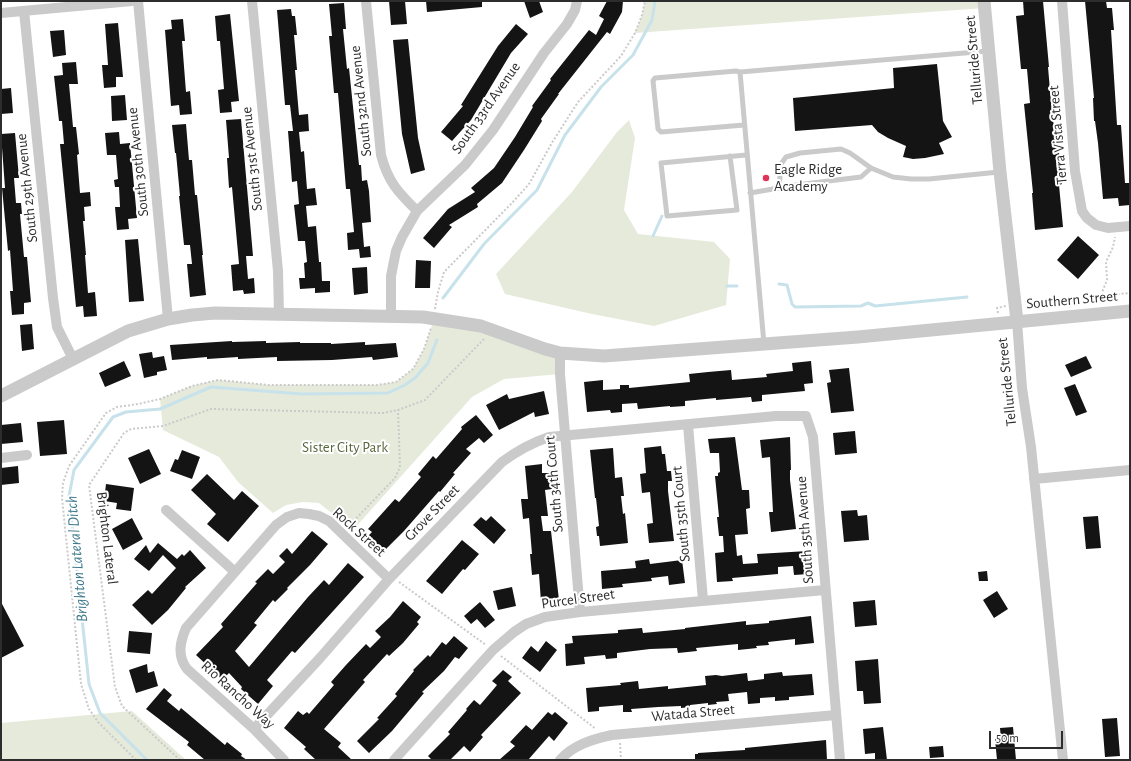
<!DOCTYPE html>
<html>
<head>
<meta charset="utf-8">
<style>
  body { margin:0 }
  #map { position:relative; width:1131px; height:761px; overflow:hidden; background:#fff; font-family:"Alegreya Sans",sans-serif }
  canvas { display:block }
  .frame { position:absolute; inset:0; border:2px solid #2d2d2d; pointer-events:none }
  .scale { position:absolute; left:989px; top:731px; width:74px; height:18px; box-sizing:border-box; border:2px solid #2d2d2d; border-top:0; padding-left:5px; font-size:12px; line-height:14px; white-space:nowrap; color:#2d2d2d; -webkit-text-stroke:3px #fff; paint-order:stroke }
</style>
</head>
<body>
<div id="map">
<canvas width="1131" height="761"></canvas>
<div class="frame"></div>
<div class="scale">50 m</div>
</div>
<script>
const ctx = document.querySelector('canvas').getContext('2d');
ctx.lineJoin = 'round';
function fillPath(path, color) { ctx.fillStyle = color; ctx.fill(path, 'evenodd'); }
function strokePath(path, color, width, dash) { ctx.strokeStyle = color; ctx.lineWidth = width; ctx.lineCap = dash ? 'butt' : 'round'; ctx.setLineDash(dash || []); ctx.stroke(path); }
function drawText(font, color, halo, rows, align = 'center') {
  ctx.font = font + ' "Alegreya Sans",sans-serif'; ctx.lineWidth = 4; ctx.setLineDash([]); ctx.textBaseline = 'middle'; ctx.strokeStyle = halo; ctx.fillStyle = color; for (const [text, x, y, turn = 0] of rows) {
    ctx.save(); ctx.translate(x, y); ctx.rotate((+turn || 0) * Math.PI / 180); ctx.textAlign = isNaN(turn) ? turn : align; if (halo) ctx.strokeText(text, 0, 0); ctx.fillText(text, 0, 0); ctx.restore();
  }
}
fillPath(new Path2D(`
  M645 1H984L985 8 635 33 642 15Z
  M629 120 635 138 624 210 638 234 714 242 730 259 726 305 654 326 592 314 505 294 496 274 572 192 617 132Z
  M434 319 560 353V374L504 379 472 397 353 530 319 503 303 502 286 505 273 513 238 482 219 457 163 430 160 399 192 386 218 380 269 385H377L396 382 413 369 424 349Z
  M132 711 186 760H1V723Z`), '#e6eadb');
strokePath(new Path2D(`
  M653 236 662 216
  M779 284 787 285 792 304 795 307 861 306 868 303 875 306 967 297
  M727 286H737
  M443 298 484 244 537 190 565 135 601 87 633 55 652 20 655 1
  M147 760 100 713 89 684 69 496 74 470 113 417 126 412 160 409 211 387 302 394 388 393 405 385 415 378 428 363 437 340`), '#c7e2ea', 3);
fillPath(new Path2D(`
  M389 1H405L407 24 391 25Z
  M426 1H482V7L427 12Z
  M524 1H539L543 12 530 18Z
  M607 1H623L622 12 610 34 607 32 558 94H559L541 119 542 121 524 150 502 183 477 204 478 207 449 225 452 227 434 248 423 238 448 209 475 192 471 188 494 168 515 137 533 107 532 106 551 80 550 79 589 30 596 35 604 19 599 16Z
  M1023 1H1043L1049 67H1048L1051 102H1052L1054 131H1057L1062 184 1059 185 1063 227 1035 230 1032 193H1033L1024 104 1030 103 1027 69H1021L1016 16 1024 15Z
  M1085 1H1106L1107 8H1112L1114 30H1111L1117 125H1121L1125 183H1130V205L1119 206 1118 198 1103 199 1098 143 1095 121H1094L1093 98H1094Z
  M344 3 346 29H343L347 69 349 68 359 165H361L362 181 367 180 369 191 371 222 362 223 364 247 370 246 371 257 360 258 359 249 348 250 347 233 354 232 350 189H346L338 93H334L329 36H332L329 4Z
  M291 9 292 16H295L297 35H294L297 70H295L299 115 308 114 309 131 299 132 301 152 304 151 307 189 315 188 317 205 306 206 308 227 316 226 319 262H321L322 281H330V292L315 293V288L300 289 299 278H305L304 263 307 262 305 241H298L294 205 299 204 297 181 292 182 288 131H293L290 105H285L277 10Z
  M230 14 239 101 231 102 232 112 220 113 218 90 224 89 220 41H217L215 16Z
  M183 19 185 41H182L186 92 190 91 192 114 180 115 179 105 171 106 165 30 172 29 171 20Z
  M118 23 123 77H116V87L104 88 102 65H108L105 24Z
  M516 24 528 34 511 53 471 120 452 141 441 132 463 106 461 105 498 46Z
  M64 30 66 55 53 57 50 31Z
  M408 39 418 138 425 170 411 174 402 134 393 40Z
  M76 62 78 84H69L73 127H76L79 154 77 155 80 193 90 192 91 206 84 207 85 221H83L86 255H85L88 293 95 292 97 316 84 317 83 306 76 307 60 144H64L62 121H59L54 76 63 75 62 63Z
  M937 64 943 121 952 137 939 143 944 154 925 158 913 159 903 157 906 146 888 138 878 132 872 125 795 131 793 98 894 88 893 68Z
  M11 88 13 113 1 114V89Z
  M125 95 127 120 112 121 111 96Z
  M241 119 253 256H246L248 279 254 278 255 293 244 294 243 290 233 291 231 265 239 264 232 187 229 188 227 158H229L226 120Z
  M186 124 189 160H192L195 195H197L203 255H202L206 295 190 297 187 264H192L190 245H184L179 196H180L176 153H175L172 125Z
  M119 132 120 144 130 143 137 218 128 219 129 229 117 230 115 207H120L119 187H115L114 180 118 179 116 155H107L105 133Z
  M15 133 19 178H14L16 203H21L22 214H20L24 257H27L31 302 24 303V314L12 315 10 291H13L10 250 8 251 2 188H5L1 134Z
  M1078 236 1099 255 1078 279 1057 260Z
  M138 239 144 301 129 302 125 240Z
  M416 260 431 261 430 288H415Z
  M367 267 368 293 354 295 352 268Z
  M32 324 34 349 22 351 20 325Z
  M232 341V342L266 341V343L300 342V343H331V344L365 342V345L396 343 398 357 373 360 372 357 332 360 277 361V357L238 359V357L207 359V357L172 360 170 345Z
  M152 352 153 358 164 356 167 370 157 372V375L144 378 139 354Z
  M1086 356 1092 368 1071 377 1065 365Z
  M124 361 131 376 105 387 99 373Z
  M811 361 813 383 804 384 805 391 762 395V401L752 402 751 397 716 400V398L685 401V406L670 407V406L638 409 637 403 622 404V412L611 413 610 410 587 412 584 382 603 380V390L620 389V385H629V388L690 382 689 374 708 372 731 370 732 380 767 377 766 374 793 371 792 363Z
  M849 368 854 411 831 413 827 383 831 382 829 370Z
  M1075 384 1087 412 1076 416 1064 388Z
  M544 391 549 414 535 417 534 412 499 430 486 405 507 394 509 399Z
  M476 415 493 435 484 443 479 438 466 449 471 453 453 473 455 474 440 492 439 491 404 531 383 552 367 537 372 532 368 529 395 499 399 502 421 477 418 474 433 456 436 459 462 429 461 427Z
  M64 420 67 454 40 456 37 422Z
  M21 423 23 442 1 444V425Z
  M855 431 857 453 835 455 833 433Z
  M735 437 742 490H749L750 508 746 509 748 534 735 535 737 556 742 555 743 564 758 563 757 554 808 551 809 574 794 575 793 566 778 567V574L732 578 733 581 717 582 715 553 724 552 723 536H719L717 517H719L715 476H718V473L720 472 719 453H710L708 439Z
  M790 437 791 470H790V480L796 529 771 532 769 512H773L770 457 762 458 760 440Z
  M661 446 662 454H665L667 471H671L672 481H668V491L674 541 649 543 647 524 653 523 650 492 642 493 640 474 646 473 644 448Z
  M613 448 615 478 622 477 624 496H621L623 514 625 513 628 543 600 546 599 536H597L596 527 599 526 596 498H595L590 450Z
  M149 449 161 474 140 484 128 458Z
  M182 450 200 457 192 479 170 471 175 459 178 460Z
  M542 464V473H550L552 489 545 490 548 516H541L543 531H551L559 600 541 602 539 574 532 575 530 554H532L529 518 523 519 521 499H528L525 466Z
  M18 466 19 483 1 485V468Z
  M207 474 234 500 242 491 259 506 228 542 207 524 216 514 191 490Z
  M106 484 134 488 131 511 116 509 117 503 104 501Z
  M857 510 858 516 867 515 869 540 844 542 841 511Z
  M491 516 506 530 494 544 473 525 481 517 486 521Z
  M1098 516 1101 548 1086 549 1083 517Z
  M132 518 143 539 123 550 112 529Z
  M312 531 328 544 310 565 287 588 288 589 275 602 273 600 254 623 257 625 235 651 249 667 308 597 324 580 329 585 348 563 364 577 295 653 292 651 267 680 273 686 258 704 241 689 242 687 229 673 222 680 211 667 210 668 196 655 223 627 221 624 257 583 255 582 268 569 273 574 285 562 279 556 287 548 292 554Z
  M462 540 479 554 465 570 463 569 442 594 426 581Z
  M158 543 177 559 182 554 184 556 190 550 206 568 185 587 186 588 168 610 152 625 132 605 148 590 152 594 176 568 163 555 149 571 134 559 146 545 150 553Z
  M649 559 650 564 682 560 685 583 669 585 668 576 651 578 652 581 622 584 623 587 602 589 601 571 636 568 635 561Z
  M987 571 988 581H979L978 572Z
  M512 587 516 606 498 610 493 591Z
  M997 591 1008 609 994 618 983 600Z
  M875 600 877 625 855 627 853 602Z
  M403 601 421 617 417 622 419 624 403 643 389 656 387 654 363 680 365 682 324 729 341 743 338 747 352 760H316L304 749 306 747 284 728 298 711 303 715 307 712 309 714 334 685 331 682 346 665 366 644 370 648 381 637 375 631 390 617Z
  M1 602 24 646 1 658Z
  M480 602 495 620 485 628 477 619 471 624 464 616Z
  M811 616 814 643 795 645V639L768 642 769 645 756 646 757 648 738 650V644L696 648 697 651 678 653 677 648 650 649 617 653V658L606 659 605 655 584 657 585 664 566 666 565 644 573 643 572 636 618 633V630L642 628 643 633 685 629V628L746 621V625L769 623V621Z
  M129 631 152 633 150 654 127 652Z
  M454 636 468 648 459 659 455 657 444 671 422 692 424 693 392 731 369 753 357 741 379 719 377 718 397 696 395 694 414 671 413 670 428 655 430 657 442 642 446 645Z
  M546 641 557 650 540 672 522 658 531 646 538 652Z
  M878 659 881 703 864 704 863 691H857L855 661Z
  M147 664 148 673 154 671 158 686 136 693 129 670Z
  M503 670 512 677 508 681 521 693 481 735 483 737 470 752 464 746 450 760H432L428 756 450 734 448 732 467 710 466 709 474 700 480 705 492 691 497 685 492 681Z
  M782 672 783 676 812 674 814 695 789 697V700L775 701V697L760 698V703L748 704 747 692 728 694 729 701 716 702 717 704 708 705V703L690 705V707L681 708V706L658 707 631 709 632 712H623V705L599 707V711L588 712 586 688 621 685 620 683 638 681 639 689 668 686V689L706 685 705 676 716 675 722 676 747 673 748 681 764 679V674Z
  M164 688 172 695 167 701 179 711 181 708 225 745 227 742 242 754 241 756 247 760H205L187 745 189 742 146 709Z
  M548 712 552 715 555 712 568 723 554 741 549 736 528 760H499L515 746 510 742 526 725 532 730Z
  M1117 718 1120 756 1105 757 1102 719Z
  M883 727 887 760H875V753L865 754 863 729Z
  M1013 727 1016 760H997L995 739H1001L1000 728Z
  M826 740 827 760H695V754H698V753L745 750V748Z
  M943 746 944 757 930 758 929 747Z`), '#141414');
strokePath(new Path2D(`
  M1101 295 1107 280 1106 262 1113 247 1115 237
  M1026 303 1130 293
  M435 309 438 292 444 272 511 204 529 184 553 141 578 102 621 56 635 33 642 15 645 1
  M998 313 997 308 1006 306
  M348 527 395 478 400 467 398 410
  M399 582 486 645
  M501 656 596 729
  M620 743 621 760
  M136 760 98 722 89 709 81 684 62 498 63 483 69 466 106 413 117 407 138 404 160 399 192 386 218 380 269 385H377L396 382 413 369 424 349 431 328
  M180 760 122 706 115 687 89 485 124 433 131 429 163 426 211 409 383 413 398 410 425 400 484 339`), '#cacaca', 2, [2, 2]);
strokePath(new Path2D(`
  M740 72 988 51
  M744 125 661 132 658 129 653 81 655 78 736 71 740 72 764 344
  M730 156 737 210 667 216 661 163 746 155
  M779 188 781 164 786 157 800 153 841 149 850 153 871 168 893 177 911 179H929L999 172
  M750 193 796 185 861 177 871 168`), '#cacaca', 5);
strokePath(new Path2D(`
  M138 1 168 319
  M252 1 278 271 279 315
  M366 1 381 155C388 182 398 192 417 211
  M1062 1 1075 171 1082 211 1087 218 1096 225 1108 228 1130 226
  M24 11 53 298 57 327 73 359
  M1 13 132 1
  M391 317V276L396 251 402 237 417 211 465 165 493 130 544 53 567 24 575 10 577 1
  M1017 321 1022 388 1031 447 1063 760
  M560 353V374L580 612
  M688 425 703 600
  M1 458 27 455
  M1034 479 1130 470
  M166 510 235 572
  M254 729 320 658 389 579 502 462C517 451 531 443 549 437L776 416H806L813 437 840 760
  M284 760 254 729 187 669C177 656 180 642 186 628L276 525 287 517 299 513 309 514 319 516 329 521 389 579
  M394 760 493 650 514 632 526 624 545 617 580 612 825 590
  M560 760C573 745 593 739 612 735L836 715`), '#cacaca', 10);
strokePath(new Path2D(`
  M984 1 1000 172 1017 321
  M1 396 128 331 168 319 192 315 215 313 423 317 481 326 545 349 560 353 604 356 858 337 1130 311`), '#cacaca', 13);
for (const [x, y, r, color] of [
  [766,178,4,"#df345a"]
]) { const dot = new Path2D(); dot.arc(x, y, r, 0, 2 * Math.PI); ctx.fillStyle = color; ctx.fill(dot); strokePath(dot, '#fff', 1.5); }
drawText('15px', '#2d2d2d', '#fff', [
  ["Telluride Street",974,60,-95],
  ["South 32nd Avenue",361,101,-96],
  ["South 33rd Avenue",486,108,-55],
  ["Terra Vista Street",1058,135,-95],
  ["South 31st Avenue",252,159,-96],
  ["South 30th Avenue",138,162,-96],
  ["South 29th Avenue",27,188,-96],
  ["Southern Street",1072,300,-5],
  ["Telluride Street",1007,382,-96],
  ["South 34th Court",554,484,-95],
  ["Grove Street",432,513,-46],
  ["South 35th Court",681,514,-95],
  ["South 35th Avenue",805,530,-94],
  ["Rock Street",359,532,42],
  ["Brighton Lateral",107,538,83],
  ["Purcel Street",578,599,-8],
  ["Rio Rancho Way",238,695,42],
  ["Watada Street",693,713,-5]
]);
drawText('15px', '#2d2d2d', '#fff', [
  ["Eagle Ridge",774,169],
  ["Academy",774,186]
], 'left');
drawText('15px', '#57673c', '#fff', [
  ["Sister City Park",345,447]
]);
drawText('italic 16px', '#3e798c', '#fff', [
  ["Brighton Lateral Ditch",77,559,-95]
]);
</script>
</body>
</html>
